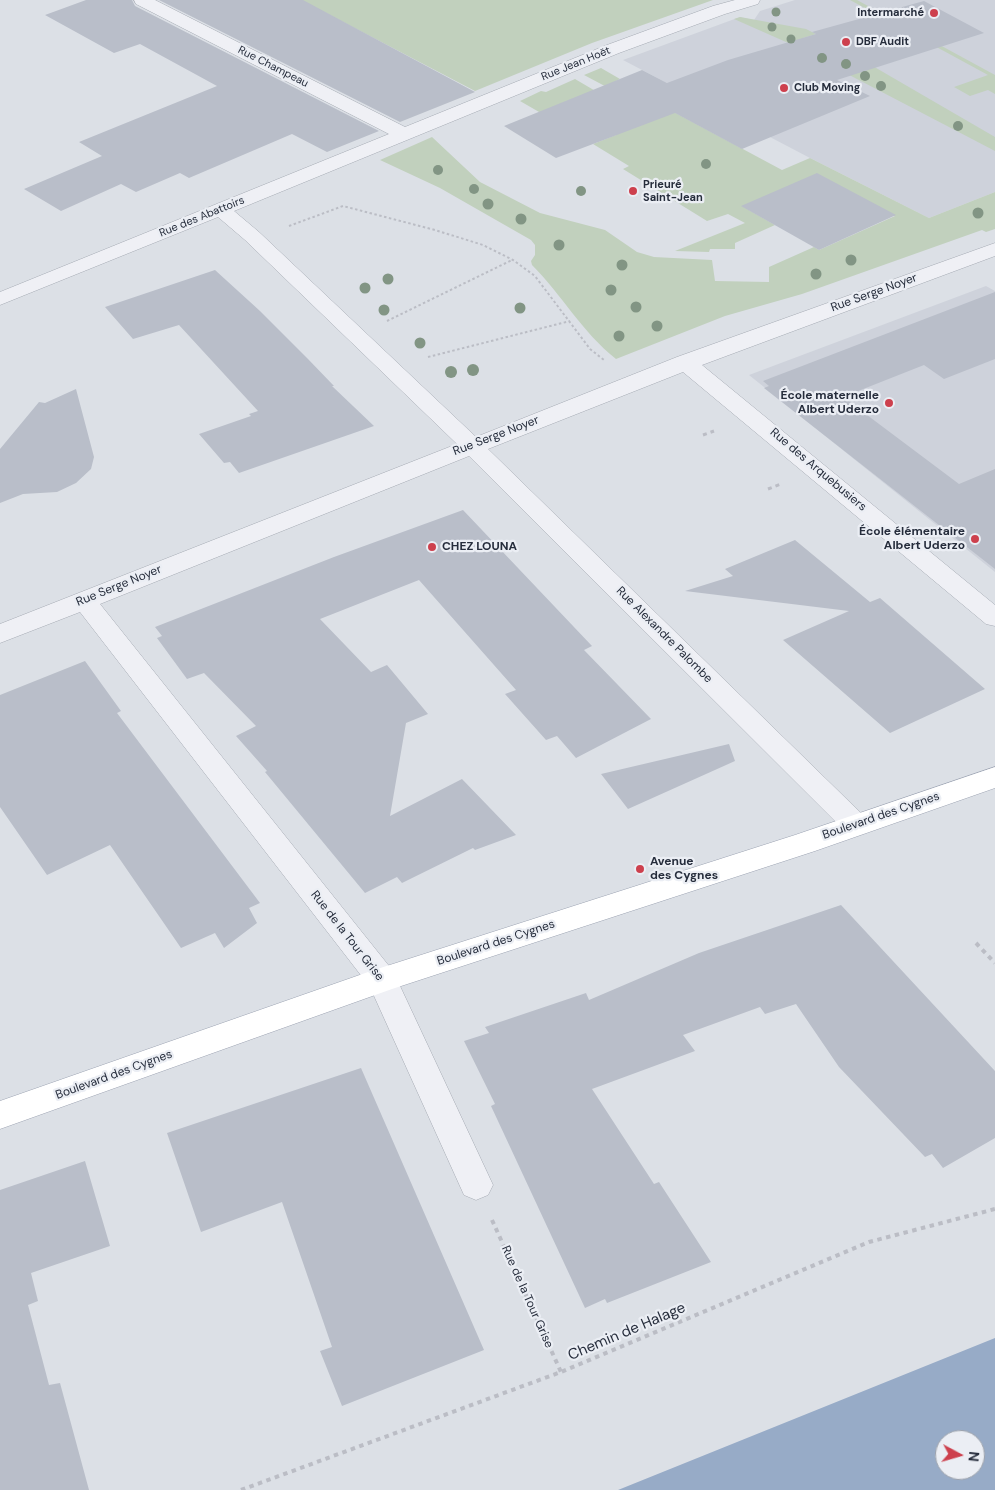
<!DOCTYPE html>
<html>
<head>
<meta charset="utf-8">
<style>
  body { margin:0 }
  #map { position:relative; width:995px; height:1490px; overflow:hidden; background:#dce0e6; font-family:"DM Sans",sans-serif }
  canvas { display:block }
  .north { position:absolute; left:935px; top:1430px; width:50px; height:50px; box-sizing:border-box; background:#ebeef4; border:1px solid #9ca1aa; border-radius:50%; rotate:96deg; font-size:14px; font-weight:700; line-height:20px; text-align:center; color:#262d3c }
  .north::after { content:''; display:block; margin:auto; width:18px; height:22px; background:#cd404d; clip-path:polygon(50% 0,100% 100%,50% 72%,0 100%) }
</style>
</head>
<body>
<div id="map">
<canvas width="995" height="1490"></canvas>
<div class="north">N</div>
</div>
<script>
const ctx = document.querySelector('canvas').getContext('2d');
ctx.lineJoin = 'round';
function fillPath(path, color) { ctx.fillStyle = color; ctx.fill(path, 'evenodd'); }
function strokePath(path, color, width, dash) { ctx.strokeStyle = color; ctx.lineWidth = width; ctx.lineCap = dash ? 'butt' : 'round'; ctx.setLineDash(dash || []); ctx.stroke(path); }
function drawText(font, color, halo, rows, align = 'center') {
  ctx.font = font + ' "DM Sans",sans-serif'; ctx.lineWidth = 4.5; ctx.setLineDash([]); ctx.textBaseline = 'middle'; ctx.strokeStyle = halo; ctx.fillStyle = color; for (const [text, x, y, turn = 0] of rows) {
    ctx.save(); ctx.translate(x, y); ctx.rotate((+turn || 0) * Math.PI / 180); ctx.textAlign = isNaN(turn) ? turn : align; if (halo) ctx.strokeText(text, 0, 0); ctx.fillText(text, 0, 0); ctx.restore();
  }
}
fillPath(new Path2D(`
  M795 0H995V192L929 218 810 158 623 60 740 17 754 20 760 11Z
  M986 286 995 291V572L749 375Z`), '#ced2db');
fillPath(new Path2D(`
  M301 0H713L592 43 475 91Z
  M850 0H857L995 75V94L988 90 970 96 954 87 988 75Z
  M740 17 806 29 816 34 803 38 852 54 995 137V151L786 42 734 19Z
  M601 68 620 79 616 81 782 170 810 158 929 218 995 192V229L986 232 982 230 802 294 725 316 616 359C582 332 562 295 532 265L531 261 535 255V245L531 240 440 188 380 160 432 137 480 182 540 213 605 230 637 252 654 257 712 260 715 281 769 282V267L814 247 819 250 895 216 742 206 775 225 735 243V249H710L709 252 675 251 745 223 728 214 707 221 623 169 629 166 593 144 616 135 546 116 520 101 541 91 546 92 575 79 638 116 650 110 584 75Z`), '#c1d0bd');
fillPath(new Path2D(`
  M995 1338V1490H618ZM945 1440H975V1470H945Z`), '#97abc7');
fillPath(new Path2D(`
  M86 0H132L135 6 379 131 327 152 292 134 189 178 180 173 136 192 121 184 61 211 24 189 102 156 79 142 217 86 140 44 114 53 45 15Z
  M159 0H303L475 92 400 122Z
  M924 1 984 33 837 80 870 96 742 149 675 113 556 158 504 126 642 70 667 83 728 60 816 34 812 32Z
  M817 173 896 215 819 250 741 206Z
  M215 270 260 311 308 359 334 386H332L374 426 239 473 230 462 224 463 199 434 251 416 249 414 258 411 179 325 133 339 105 307Z
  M995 292V359L944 379 924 365 843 397 959 484 995 469V569L764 388 769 386 763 381Z
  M76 389 94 457 91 469 76 483 57 492 23 494 0 503V449L39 402 45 403Z
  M463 510 592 646 584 650 651 719 576 758 557 736 546 740 505 694 516 690 419 580 320 619 371 672 387 665 428 714 406 723 390 816 462 779 516 835 475 850 473 848 402 883 397 877 365 893 265 772 267 771 236 736 256 726 204 673 187 679 157 638 162 636 155 627 334 557Z
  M795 540 870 602 880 598 985 689 890 733 783 640 849 611 685 591 733 576 725 569Z
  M85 661 121 711 117 713 260 903 249 908 257 923 224 948 215 933 181 948 110 845 47 875 0 807V695Z
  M729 744 735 761 628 809 601 774Z
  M841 905 995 1071V1138L943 1168 932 1154 925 1157 839 1067 796 1004 765 1014 760 1007 683 1035 695 1051 592 1089 654 1184 659 1182 711 1262 607 1303 605 1299 585 1308 491 1106 495 1104 464 1041 489 1033 485 1027 586 993 589 1000 699 953Z
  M361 1068 484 1350 342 1406 320 1351 332 1347 282 1202 201 1232 167 1133Z
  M85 1161 110 1246 31 1273 38 1301 28 1305 49 1385 60 1383 89 1490H0V1190Z`), '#b9bec9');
const minor = new Path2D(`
  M134 0H155L405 127 607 45 713 6 735 0H760L758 4 725 14 619 53 234 211 259 232 476 437 677 357 995 243V256L702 365 995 605V626L986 624 683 372 488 449 866 818 870 825 866 832 856 836 846 832 469 456 100 604 393 971 493 1185 488 1195 476 1200 464 1195 370 987 80 612 0 643V624L457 444 245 240 218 217 0 305V292L389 134 136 4Z`);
const major = new Path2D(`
  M995 767V788L815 851 392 989 0 1129V1101L371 971 795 835Z`);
strokePath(minor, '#a5aab3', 1);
strokePath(major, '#9ca3b2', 1);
strokePath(new Path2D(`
  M289 226 343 206 435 230 483 245 513 260 535 276 590 349 604 360
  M387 321 512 260
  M428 357 570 321`), '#bbbdc5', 2, [2.5, 2.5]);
strokePath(new Path2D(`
  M703 435 714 431
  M768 489 781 484`), '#bbbdc5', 3, [4, 4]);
strokePath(new Path2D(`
  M976 943 995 963
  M492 1220 561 1372
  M241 1490 561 1372 869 1242 995 1209`), '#bbbdc5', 4, [4.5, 4.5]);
fillPath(minor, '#eff0f5');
fillPath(major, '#fff');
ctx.fillStyle = '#829584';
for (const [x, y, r] of [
  [776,12,4.5],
  [772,27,4.5],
  [791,39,4.5],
  [822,58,5],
  [846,64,5],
  [865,76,5],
  [881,86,5],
  [958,126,5],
  [706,164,5],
  [438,170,5],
  [474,189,5],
  [581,191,5],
  [488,204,5.5],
  [978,213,5.5],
  [521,219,5.5],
  [559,245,5.5],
  [851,260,5.5],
  [622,265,5.5],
  [816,274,5.5],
  [388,279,5.5],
  [365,288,5.5],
  [611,290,5.5],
  [636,307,5.5],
  [520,308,5.5],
  [384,310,5.5],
  [657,326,5.5],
  [619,336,5.5],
  [420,343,5.5],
  [473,370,6],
  [451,372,6]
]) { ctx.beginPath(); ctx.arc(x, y, r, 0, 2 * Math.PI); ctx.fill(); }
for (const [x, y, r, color] of [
  [934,13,5,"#cd404d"],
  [846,42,5,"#cd404d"],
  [784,88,5,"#cd404d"],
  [633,191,5,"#cd404d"],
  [889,403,5,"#cd404d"],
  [975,539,5,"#cd404d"],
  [432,547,5,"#cd404d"],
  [640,869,5,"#cd404d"]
]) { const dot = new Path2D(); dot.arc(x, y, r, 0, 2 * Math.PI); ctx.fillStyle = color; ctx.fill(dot); strokePath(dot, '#ebeef4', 2); }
drawText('bold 11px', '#262d3c', '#ebeef4', [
  ["Intermarché",924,13,"right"],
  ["DBF Audit",856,42],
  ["Club Moving",794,88],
  ["Prieuré",643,185],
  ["Saint-Jean",643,198]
], 'left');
drawText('11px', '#262d3c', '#ebeef4', [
  ["Rue Jean Hoët",576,64,-22],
  ["Rue Champeau",273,67,27],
  ["Rue des Abattoirs",202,217,-22]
]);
drawText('12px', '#262d3c', '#ebeef4', [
  ["Rue Serge Noyer",874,293,-20],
  ["Rue Serge Noyer",496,436,-21],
  ["Rue des Arquebusiers",818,470,40],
  ["Rue Serge Noyer",119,586,-22],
  ["Rue Alexandre Palombe",664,635,45],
  ["Boulevard des Cygnes",881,816,-19],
  ["Rue de la Tour Grise",347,936,52],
  ["Boulevard des Cygnes",496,943,-18],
  ["Boulevard des Cygnes",114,1075,-20],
  ["Rue de la Tour Grise",527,1297,66]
]);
drawText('bold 12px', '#262d3c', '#ebeef4', [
  ["École maternelle",879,396],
  ["Albert Uderzo",879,410],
  ["École élémentaire",965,532],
  ["Albert Uderzo",965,546],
  ["CHEZ LOUNA",442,547,"left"],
  ["Avenue",650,862,"left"],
  ["des Cygnes",650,876,"left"]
], 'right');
drawText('15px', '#262d3c', '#ebeef4', [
  ["Chemin de Halage",627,1332,-23]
]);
</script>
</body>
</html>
